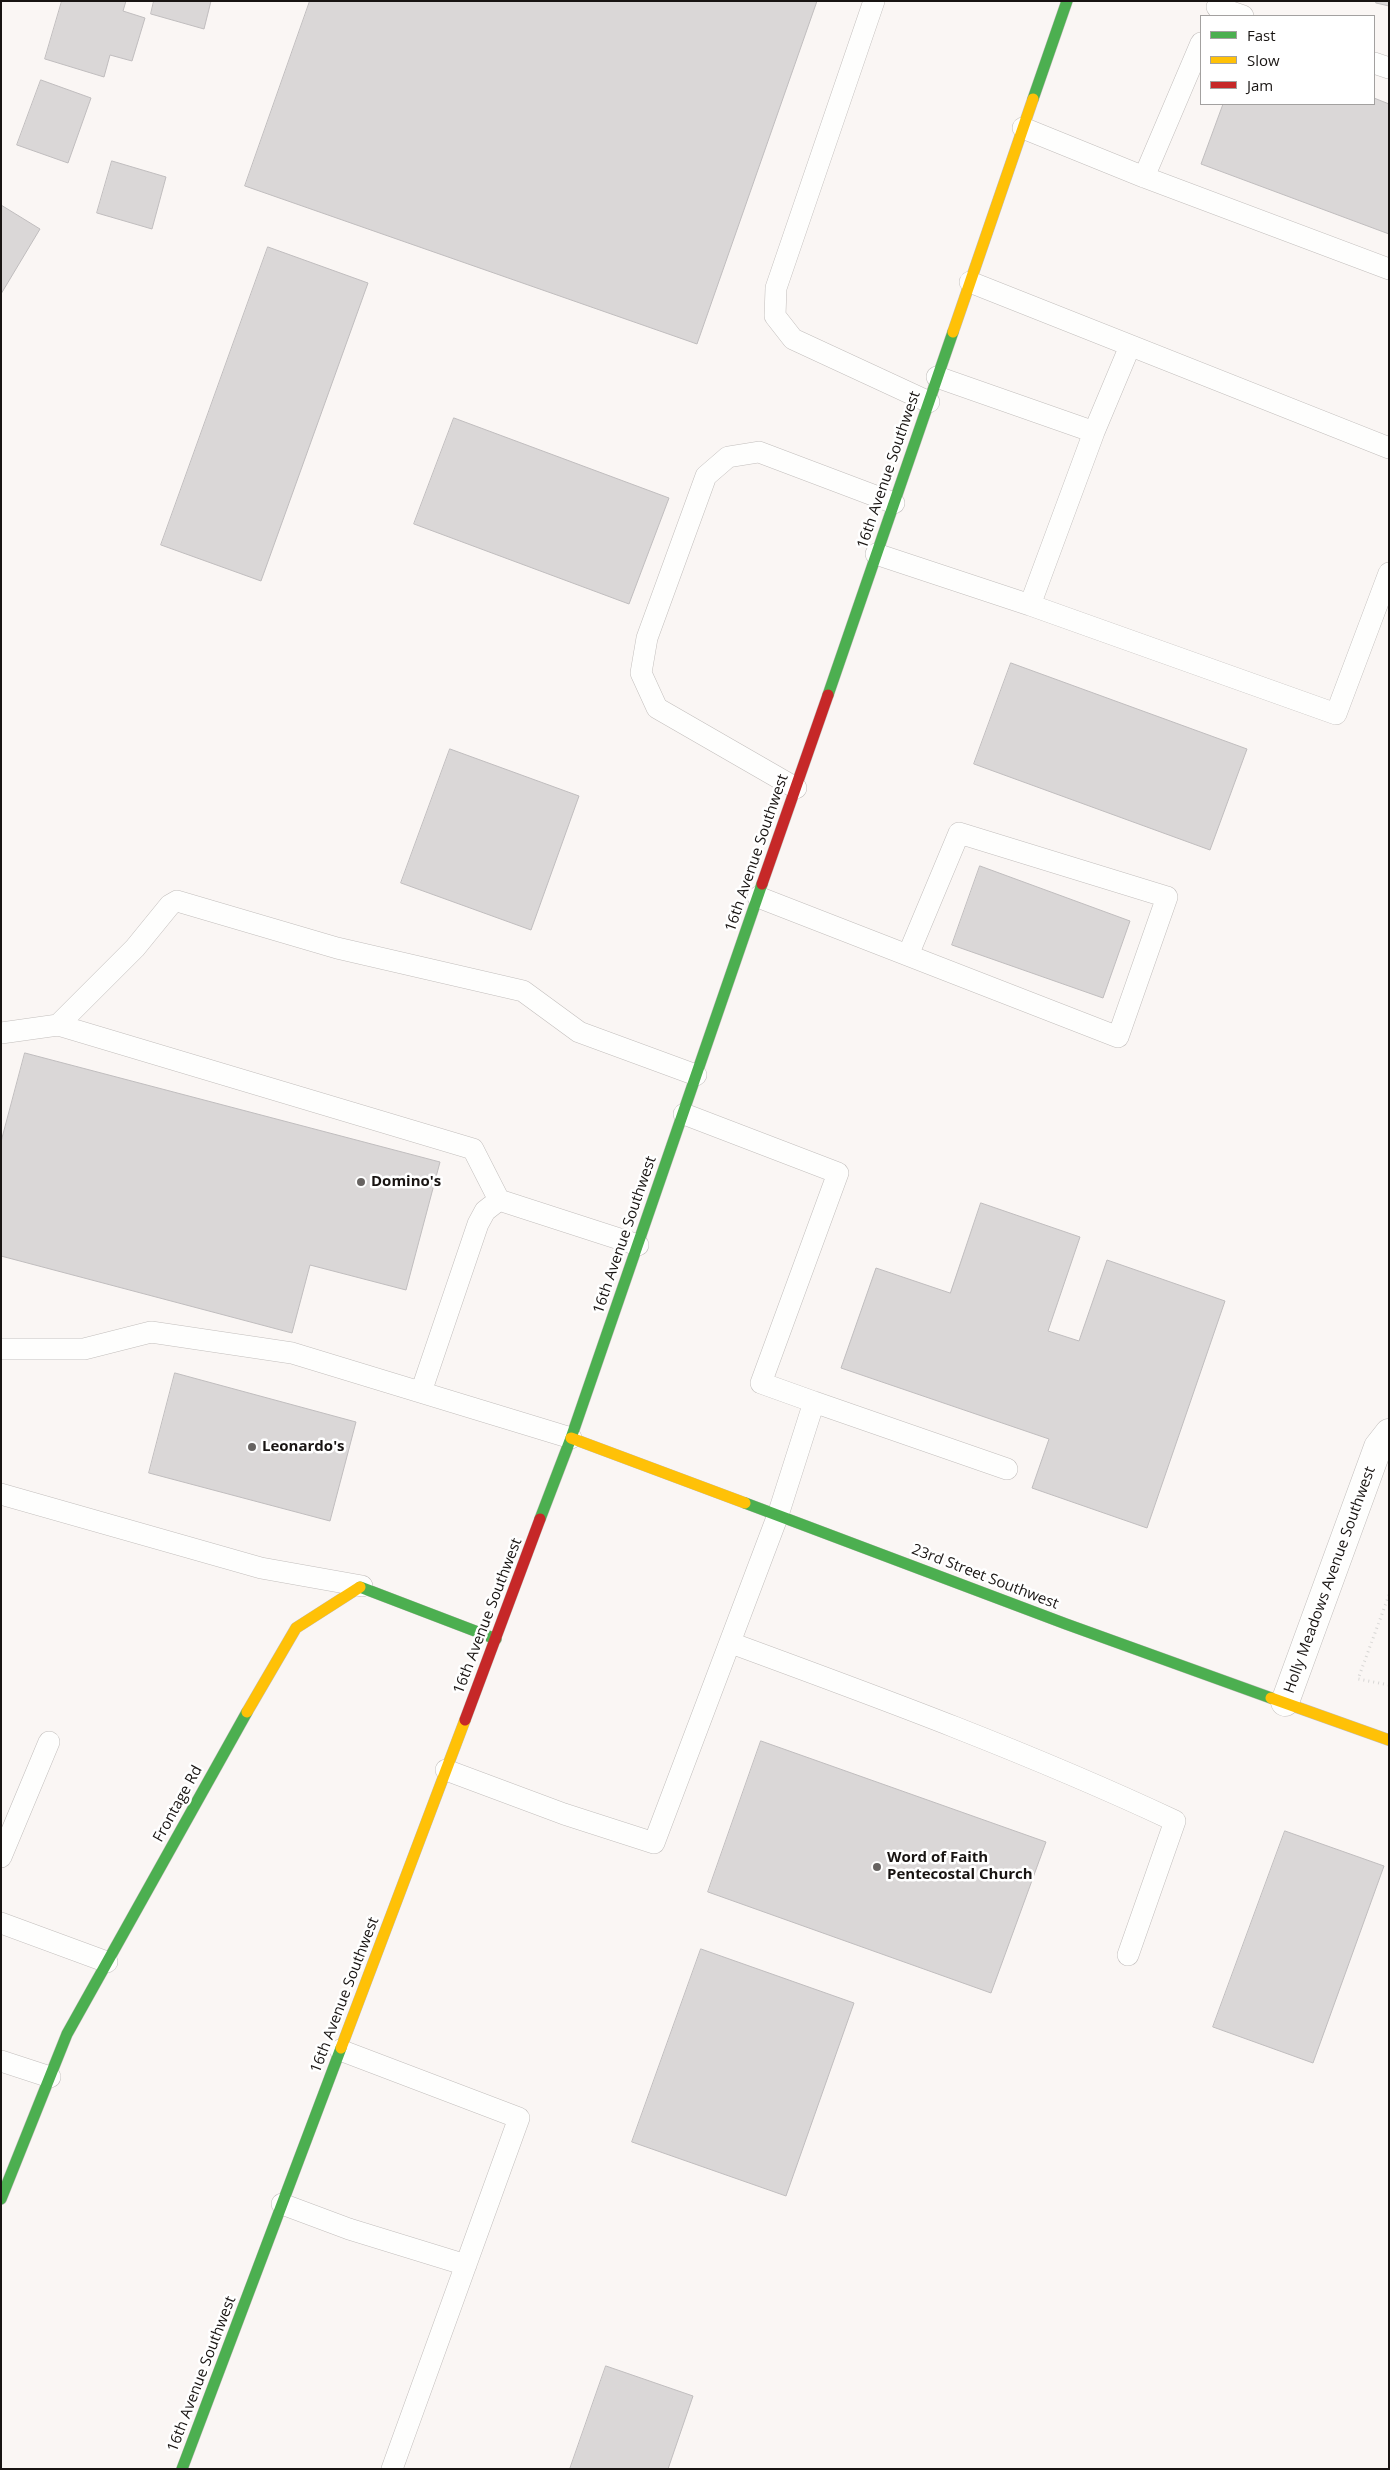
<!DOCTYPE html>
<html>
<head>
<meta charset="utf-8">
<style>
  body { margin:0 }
  #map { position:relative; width:1390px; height:2470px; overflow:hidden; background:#faf6f4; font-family:"Open Sans",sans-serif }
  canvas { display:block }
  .frame { position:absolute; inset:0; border:2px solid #181412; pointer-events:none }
  .legend { position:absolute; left:1200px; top:15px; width:175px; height:90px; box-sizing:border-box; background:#fff; border:1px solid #a3a1a0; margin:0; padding:6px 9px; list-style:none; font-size:15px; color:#181412 }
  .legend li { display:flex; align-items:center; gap:10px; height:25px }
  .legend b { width:25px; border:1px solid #a3a1a0 }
</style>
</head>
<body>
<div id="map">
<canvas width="1390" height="2470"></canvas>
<div class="frame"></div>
<ul class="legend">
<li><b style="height:6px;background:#4caf50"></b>Fast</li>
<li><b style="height:6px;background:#ffc107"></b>Slow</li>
<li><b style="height:6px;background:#c62828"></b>Jam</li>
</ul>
</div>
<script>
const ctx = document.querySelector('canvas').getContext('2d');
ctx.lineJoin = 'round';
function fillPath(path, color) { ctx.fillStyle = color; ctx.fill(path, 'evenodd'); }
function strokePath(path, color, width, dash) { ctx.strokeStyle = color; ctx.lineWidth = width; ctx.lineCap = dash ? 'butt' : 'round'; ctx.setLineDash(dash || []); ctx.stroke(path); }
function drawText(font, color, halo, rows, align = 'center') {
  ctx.font = font + ' "Open Sans",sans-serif'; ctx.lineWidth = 5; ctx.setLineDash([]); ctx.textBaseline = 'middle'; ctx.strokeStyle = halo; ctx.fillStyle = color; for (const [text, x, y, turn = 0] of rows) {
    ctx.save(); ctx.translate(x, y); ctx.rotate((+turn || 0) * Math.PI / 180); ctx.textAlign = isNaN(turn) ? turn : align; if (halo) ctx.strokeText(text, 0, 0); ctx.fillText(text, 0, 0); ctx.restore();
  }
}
const building = new Path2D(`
  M62 1H126L123 11 145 18 132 61 110 55 104 77 45 59Z
  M154 1H211L204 29 151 14Z
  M310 1H817L697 344 245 186Z
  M1377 1H1389V6L1376 3Z
  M41 80 91 98 68 163 17 145Z
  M1374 98 1389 104V234L1201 164 1223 104H1374Z
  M112 161 166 177 152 229 97 213Z
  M1 205 40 229 1 294Z
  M268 247 368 283 261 581 161 545Z
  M454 418 669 498 629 604 414 524Z
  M1011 663 1247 749 1210 850 974 764Z
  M450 749 579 796 531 930 401 883Z
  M980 866 1130 921 1103 998 952 945Z
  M25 1053 440 1162 406 1290 310 1265 292 1333 1 1256V1142Z
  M981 1203 1080 1237 1048 1331 1079 1341 1107 1260 1225 1301 1147 1528 1032 1488 1049 1439 841 1368 876 1268 950 1293Z
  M175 1373 356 1422 330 1521 149 1473Z
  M761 1741 1046 1842 991 1993 708 1892Z
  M1285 1831 1384 1866 1313 2063 1213 2027Z
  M701 1949 854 2003 786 2196 632 2142Z
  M606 2366 693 2396 668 2469H570Z`);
fillPath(building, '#dad7d7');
strokePath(building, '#c0bdbe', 1);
const lane = new Path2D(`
  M874 1 776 288 775 316 793 339 929 402
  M1217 7 1243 16
  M1374 63 1389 68
  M1023 128 1144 177 1389 269
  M1144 177 1201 43
  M970 282 1389 448
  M937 377 1094 432 1130 346
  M876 554 1030 605 1336 714 1389 573
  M1030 605 1094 432
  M796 788 657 708 641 673 647 638 706 476 728 457 759 452 894 503
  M758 897 1118 1037 1167 897 959 833 908 955
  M58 1025 135 948 170 905 177 901 337 948 523 991 579 1032 696 1075
  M1 1033 58 1025 473 1149 499 1200 638 1245
  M1 1349H84L151 1332 292 1353 571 1438
  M421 1392 478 1224 485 1211 499 1200
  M814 1402 1007 1469
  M1 1494 261 1568 362 1586
  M731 1643C881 1698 1030 1753 1175 1821L1128 1955
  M446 1770 564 1814 654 1843 778 1515 814 1402 761 1383 838 1173 684 1114
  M1 1857 49 1742
  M1 1923 107 1962
  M340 2050 519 2118 392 2469
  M1 2061 50 2077
  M282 2204 349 2229 466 2265`);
const street = new Path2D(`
  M1285 1702 1378 1447 1389 1433`);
const fast = new Path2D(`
  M1033 99 1067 1
  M828 695 953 332
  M745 1503 1066 1624 1271 1698
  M540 1519 571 1438 762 884
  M360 1587 496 1639
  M1 2199 67 2034 247 1712
  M182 2469 341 2048`);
const slow = new Path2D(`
  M953 332 1033 99
  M571 1438 745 1503
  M1271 1698 1389 1740
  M247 1712 296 1628 360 1587
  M341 2048 465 1720`);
const jam = new Path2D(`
  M762 884 828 695
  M465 1720 540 1519`);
strokePath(lane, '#c2bebc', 22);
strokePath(street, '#c2bebc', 29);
strokePath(fast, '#c2bebc', 12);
strokePath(slow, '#c2bebc', 12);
strokePath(jam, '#c2bebc', 12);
strokePath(new Path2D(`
  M1389 1595 1358 1679 1389 1685`), '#d8d7d5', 3, [1, 4]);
strokePath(lane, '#fefefd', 21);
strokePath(street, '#fefefd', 28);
strokePath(fast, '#4caf50', 11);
strokePath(slow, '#ffc107', 11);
strokePath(jam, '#c62828', 11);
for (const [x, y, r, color] of [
  [361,1182,5,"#676361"],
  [252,1447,5,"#676361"],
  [877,1867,5,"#676361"]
]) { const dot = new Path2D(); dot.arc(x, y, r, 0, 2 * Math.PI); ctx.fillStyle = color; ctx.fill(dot); strokePath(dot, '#fff', 2); }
drawText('15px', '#181412', '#fff', [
  ["16th Avenue Southwest",889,470,-71],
  ["16th Avenue Southwest",757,853,-71],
  ["16th Avenue Southwest",625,1235,-71],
  ["23rd Street Southwest",985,1577,21],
  ["Holly Meadows Avenue Southwest",1330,1580,-70],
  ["16th Avenue Southwest",488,1616,-69],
  ["Frontage Rd",178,1804,-61],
  ["16th Avenue Southwest",345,1995,-69],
  ["16th Avenue Southwest",202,2374,-69]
]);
drawText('bold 15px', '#181412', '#fff', [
  ["Domino's",371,1182],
  ["Leonardo's",262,1447],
  ["Word of Faith",887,1858],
  ["Pentecostal Church",887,1875]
], 'left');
</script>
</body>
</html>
